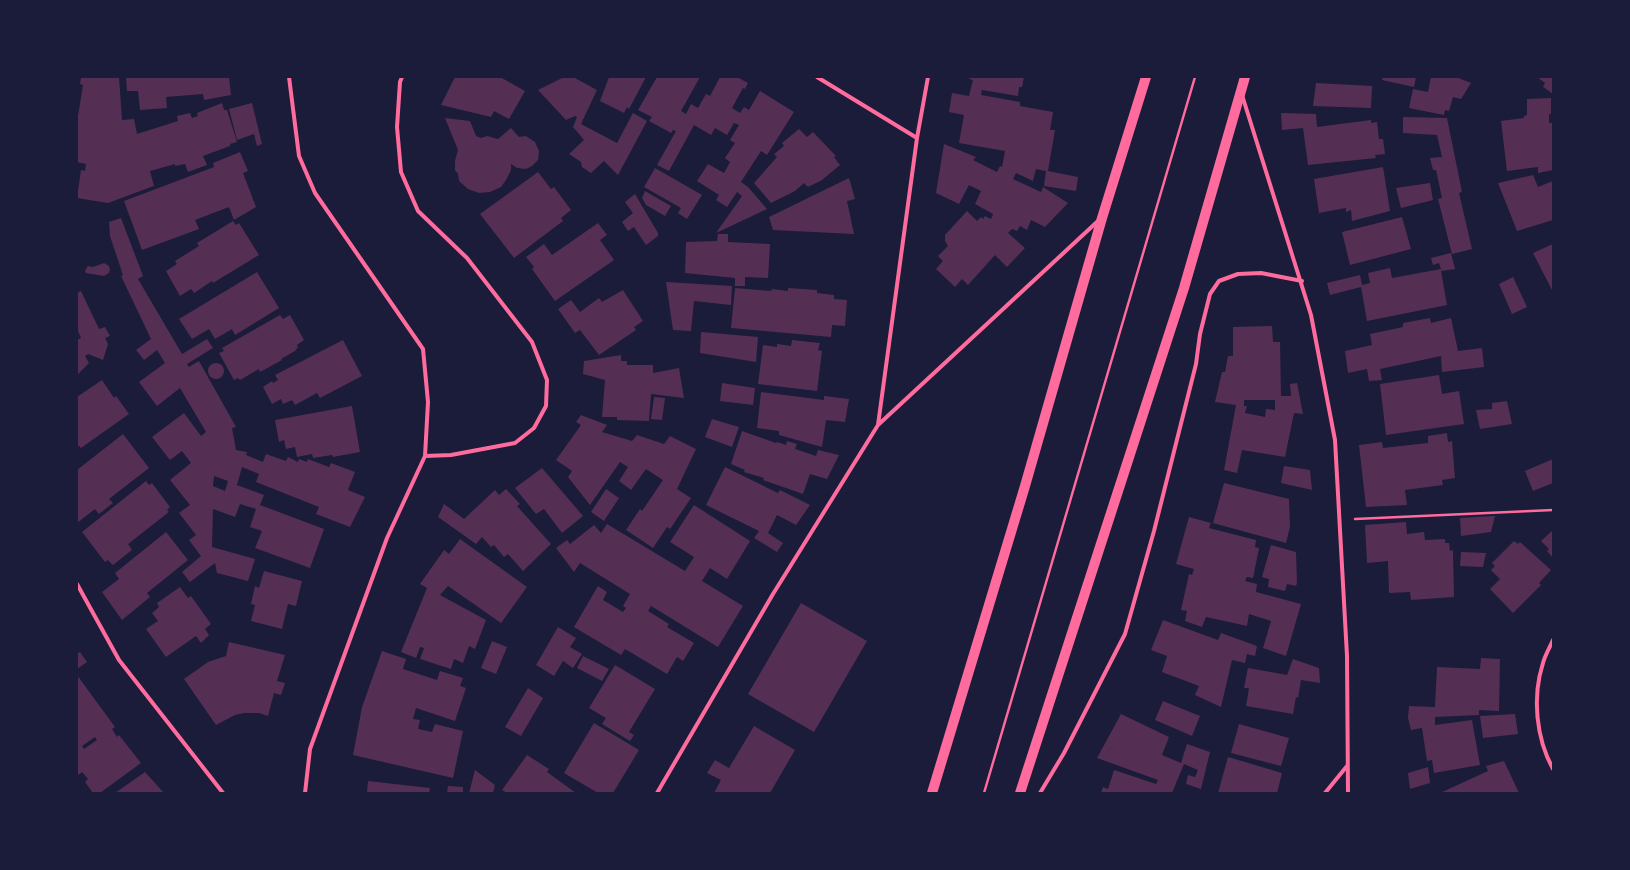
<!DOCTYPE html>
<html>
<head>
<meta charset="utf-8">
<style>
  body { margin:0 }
  #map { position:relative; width:1630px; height:870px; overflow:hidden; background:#1b1b3a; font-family:Roboto,sans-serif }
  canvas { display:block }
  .frame { position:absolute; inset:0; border:78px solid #1b1b3a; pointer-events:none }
</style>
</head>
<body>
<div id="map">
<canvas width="1630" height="870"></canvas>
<div class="frame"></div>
</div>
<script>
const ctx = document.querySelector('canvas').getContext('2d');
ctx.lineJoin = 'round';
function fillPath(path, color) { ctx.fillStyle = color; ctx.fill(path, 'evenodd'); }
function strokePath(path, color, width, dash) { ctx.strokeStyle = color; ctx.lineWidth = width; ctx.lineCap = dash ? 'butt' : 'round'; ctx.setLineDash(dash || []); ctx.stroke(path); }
fillPath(new Path2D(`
  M81 77H119L122 120 134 119 137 134 178 121 177 116 190 113 192 118 198 116 197 113 222 103 224 110H227L237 142 230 144V146L203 156 207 165 188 172 185 164 175 166V164L150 171 154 186 108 203 77 198 81 170 85 171 86 164 77 162V122L83 85 80 84Z
  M126 77H229L231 95 204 100 203 94 166 97 167 108 140 110 138 91H127Z
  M455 77H500L525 91 509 119 494 111 491 117 441 105Z
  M564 77H573L597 90 581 124 617 143 633 113 647 121 618 175 604 161 591 173 582 167 581 162 569 154 584 140 573 127 577 117 575 116 566 120 538 90Z
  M609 77H646L629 109 627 107 624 113 600 101Z
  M657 77H700L681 111 686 114 691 104 698 108 706 94 710 96 720 77H737L748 83 745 89 743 88 732 108 740 113 744 107 749 110 760 91 794 112 767 155 761 151 741 182 748 187 767 209 716 233 742 196 737 192 727 207 716 200 719 195 697 181 708 164 724 173 730 162 725 158 735 143 730 140 739 125 734 123 727 135 715 128 711 135 694 125 669 171 657 165 676 131 673 130 671 133 649 121 652 117 638 110Z
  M970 77H1024L1022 87H1019L1018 96 982 90 981 95 1020 102V106L1053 112 1050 130H1055L1048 171 1078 177 1076 191 1044 186 1046 171 1036 169 1033 181 1016 173 1013 179 1041 192 1043 187 1068 203 1045 227 1031 220 1027 230 1020 226 1017 231 1012 229 1008 233 1025 248 1007 267 995 255 968 285 962 279 955 287 936 269 943 261 938 256 948 246 945 241V235L967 211 977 221 981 217 983 219 985 216 991 219 993 214 975 204 981 191 969 185 959 204 936 193 944 144 976 157 973 160 997 172 1000 166 1002 167 1005 151 959 143 964 115 949 112 952 93 969 96 973 80 969 79Z
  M1383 77H1416L1414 87 1382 80Z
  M1431 77H1456L1471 83 1461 99 1453 97 1449 111 1445 110 1444 115 1409 108 1413 89 1428 92Z
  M1537 77H1553V94L1543 87 1545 83Z
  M1316 83 1372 86 1371 108 1313 106Z
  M1551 98V114H1549V123H1553V170L1538 173V167L1507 171 1501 121 1524 118V116L1527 115V99Z
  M252 103 262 144 257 146 254 134 237 140 229 109Z
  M1281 113 1316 114 1317 127 1371 120V123L1377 122 1379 139H1383L1385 154 1375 155 1376 158 1308 165 1303 128 1282 130Z
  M1403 117 1447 118 1462 192 1459 193 1472 249 1452 254 1438 199 1442 198 1436 170H1433L1430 158 1442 157 1437 135 1403 133Z
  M445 118 470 121 476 136 481 138 487 136 498 139 511 128 519 137 526 136 535 142 539 151 538 160 532 166 526 169 517 168 511 164V170L506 180 501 187 490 192 479 193 468 189 459 181 458 174 455 170V161L458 150Z
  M799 129 807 137 813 132 836 156 834 157 840 165 822 180 808 187 804 183 795 191 771 203 754 183 777 157 774 154 784 146 782 143Z
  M240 152 248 171 243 173 256 207 234 220 229 207 195 220 199 229 142 250 124 201 214 167 213 163Z
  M1383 167 1390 211 1352 221 1351 210 1346 212V208L1319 213 1314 179Z
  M655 168 702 195 687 219 678 213 681 208 644 187Z
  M538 172 551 189 554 187 571 210 561 218 563 221 514 258 480 214Z
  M1533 175 1538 187 1553 181V220L1517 231 1498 183Z
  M849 178 855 199 847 201 854 234 773 230 769 217Z
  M1430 183 1433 200 1401 208 1396 188Z
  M645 191 671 206 665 216 646 205 642 198Z
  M635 194 658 233V236L646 245 634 227 628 231 622 222 633 213 625 202Z
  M1402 217 1411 249 1350 265 1342 232Z
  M121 218 143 276 138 279 182 354 207 339 213 348 187 364 189 367 199 361 236 427 232 428 236 450 247 452 246 455 263 462 266 454 286 461 288 457 298 462 299 459 307 462 308 459 329 467 331 463 355 472 348 490 365 497 350 527 316 514 319 507 256 482 259 474 242 467 237 485 264 495 260 505 324 529 310 568 255 548 262 531 250 527 256 509 240 504 235 517 213 509 212 547 255 559 248 581 217 573 215 563 190 582 182 572 201 556 189 540 196 535 179 513 190 505 170 480 191 463 182 451 170 460 152 437 184 413 201 436 206 432 180 388 157 406 139 382 165 363 157 350 144 360 136 350 151 339 121 276 123 275 110 236 109 222ZM214 476 228 481 225 491 213 486Z
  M233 221 236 225 239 223 259 255 213 283 212 281 194 293 191 289 180 296 166 271 177 264 175 261 199 246 197 243Z
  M598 223 607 235 600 240 614 260 555 301 532 269 534 267 526 257 544 244 552 255Z
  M718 234H728V242L770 244 768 278 745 277V286H735V278L685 273 686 242 717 241Z
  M1553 244V292L1533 253Z
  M1451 253 1455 269 1441 271 1447 305 1367 321 1361 287 1330 295 1327 283 1360 275 1362 285 1370 283 1368 273 1390 268 1392 278 1441 269 1439 263 1433 265 1431 258Z
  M104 263 109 266 110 270 109 273 104 276 86 273 85 271 88 266 93 267Z
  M257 272 279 308 235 335 232 329 215 339 209 329 192 339 179 319Z
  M1513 277 1527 307 1512 314 1499 284Z
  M666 282 732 286 731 305 694 301 691 331 673 330Z
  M735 288 771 291 772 289 788 291V288L817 290V293L834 295V299L847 300 845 326 832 325 831 337 731 328Z
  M623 290 643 321 634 327 636 330 599 355 580 330 575 333 558 309 571 300 580 312 599 298 602 302Z
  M81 291 99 329 105 327 110 336 105 338 108 344 103 360 88 354 85 356 89 363 77 375V340L81 338 77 329V293Z
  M280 315 283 319 290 315 304 340 297 345 298 347 295 351 281 359 282 360 260 372 259 369 240 380 238 378 234 380 219 353 224 351 222 348Z
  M1430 318 1431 323 1451 318 1458 351 1482 348 1484 367 1442 372 1441 356 1380 369 1382 380 1369 381 1367 369 1348 373 1345 351 1372 345 1370 334 1403 327V323Z
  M1272 326 1273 342H1280L1281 396H1291L1290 384 1297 383 1303 414 1294 413 1285 457 1242 450 1237 473 1224 470 1236 405 1215 402 1222 372H1225L1228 356H1233V327ZM1244 400H1275V410L1266 409 1265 417 1245 413 1247 406H1244Z
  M701 332 758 337 756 362 700 353Z
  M343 340 362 376 320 398 317 393 295 405 292 400 283 404 281 399 272 404 263 387 272 381 273 383 278 380 275 375Z
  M792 340 820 343 818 350 822 351 817 391 758 384 763 345 777 347V344L791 346Z
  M621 355V361H627V365H653V373L679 368 684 398 651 394 649 421 617 420V417H602L605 380 583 374 584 361Z
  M208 371a8 8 0 1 1 16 0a8 8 0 1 1-16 0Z
  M1439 375 1442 394 1459 391 1464 424 1386 435 1380 384Z
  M102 380 114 398 116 396 129 414 81 448 78 445 77 446V397Z
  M722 383 755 388 753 405 720 401Z
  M761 392 824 400V396L849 399 845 422 826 420 822 447 779 435V431L757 428Z
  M654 397 665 398 662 420 651 419Z
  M1507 401 1512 424 1480 429 1476 410 1492 409V403Z
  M352 406 360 452 333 457 332 455 313 458 312 454 297 457 295 447 286 449 284 440 279 442 275 420Z
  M581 415 607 425 602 432 632 441 637 435 664 444 670 436 696 449 677 489 691 498 670 529 667 527 653 548 626 530 640 509 642 511 663 480 646 469 631 490 619 481 628 467 620 462 590 505 568 477 572 471 556 460 581 425 576 422Z
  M712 419 739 427 732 447 705 437Z
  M742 431 776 443 777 442 786 445 787 441 797 444 795 449 816 456 818 450 839 455 827 479 810 474 803 494 763 480 764 478 744 472 745 470 731 464Z
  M1447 433 1448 442 1452 441 1455 478 1442 480 1443 485 1405 490 1407 505 1366 507 1359 445 1382 442 1383 448 1428 443V436Z
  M123 434 149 468 109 499 113 503 99 514 95 509 77 523V470Z
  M1553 459V483L1533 491 1525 471Z
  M1284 466 1310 470 1312 490 1281 483Z
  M725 467 778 493 780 490 810 505 796 525 777 515 768 533 783 543 777 552 754 538 759 531 706 505Z
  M542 468 583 516 562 533 544 509 536 514 515 488Z
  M146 481 149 485 152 483 170 507 167 510 169 512 128 544 132 550 113 565 108 560 105 562 82 532Z
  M1224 483 1289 499 1290 527 1286 543 1213 523Z
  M506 489 520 504 517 506 551 544 523 571 508 554 504 557 494 545 491 547 482 537 476 544 438 517 444 504 464 519 495 490 499 495Z
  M606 489 619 498 604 521 591 512Z
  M694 505 750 541 727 579 710 568 702 581 743 606 718 647 651 606 648 611 669 624 667 627 694 643 683 661 677 657 667 674 625 649 621 655 574 627 598 586 607 592 603 600 623 612 626 608 623 606 630 594 580 563 574 572 556 548 567 540 570 544 594 525 601 533 607 524 685 571 694 557 670 542Z
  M1495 516 1491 532 1461 536 1460 518Z
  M1189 517 1211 523 1209 528 1256 540 1255 547 1259 548 1253 578 1247 577 1245 581 1257 584 1256 592 1301 604 1286 656 1263 648 1271 621 1249 614 1247 626 1206 617 1202 627 1185 621 1187 611 1181 610 1189 574 1192 575 1194 569 1176 564Z
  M1406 522 1407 534 1424 532 1425 540 1445 539V543H1449L1450 551 1453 550 1454 597 1411 600 1410 592 1389 593 1388 561 1367 563 1365 525Z
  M1553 530V558L1547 551 1549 549 1541 541Z
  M166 532 188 560 147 593 150 597 122 620 102 592 119 579 115 573Z
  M460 539 527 587 501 623 448 586 440 595 486 620 475 649 469 646 463 663 454 659 451 669 420 659 424 648 420 647 416 658 401 652 427 588 420 584 444 550 449 554Z
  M1514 541 1518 544 1520 542 1551 570 1539 583 1541 585 1513 613 1490 589 1500 579 1491 570 1495 566 1492 563Z
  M1271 545 1296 552 1297 583 1296 586 1287 584 1285 591 1268 587 1269 579 1262 577Z
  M1461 552 1486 553 1483 567 1460 566Z
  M264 571 302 581 296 606 288 604 282 629 251 621 255 605 251 604 255 586 259 588Z
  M180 587 188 598 191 596 211 624 205 629 209 635 201 643 196 636 166 657 146 629 158 621 152 613 159 607 157 603Z
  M801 603 867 641 814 732 748 694Z
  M1163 620 1218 640 1221 633 1257 646 1255 656 1247 654 1245 663 1232 660 1221 707 1195 695 1199 686 1162 672 1167 656 1151 650Z
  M558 627 576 638 570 647 582 654 573 668 563 661 554 676 536 665Z
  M492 641 507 647 496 674 481 668Z
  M229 642 285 655 277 681 285 683 281 695 274 693 268 716 259 713H244L235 715 216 725 184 679 208 662 226 656Z
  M382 651 406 659 403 669 437 680 440 671 463 678 460 686 466 688 455 721 416 708 413 719 420 720 418 729 432 732 435 724 463 731 453 778 353 755 362 707Z
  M80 652 87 662 77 669V654Z
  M583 656 609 669 602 681 577 668Z
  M1481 658 1500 659 1499 711 1479 710V715L1435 717V725L1472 720 1480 765 1434 773 1432 760 1427 761 1422 728 1411 730 1408 718 1409 706 1435 707 1437 667 1480 669Z
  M1293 659 1319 668 1320 683 1301 680 1298 698 1296 697 1293 714 1246 706 1249 688H1244L1248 668 1287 675Z
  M615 665 655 689 629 732 634 735 630 741 602 724 606 718 589 708Z
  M77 675 115 727 112 729 117 737 119 735 141 763 100 793H93L85 782 88 779 82 772 77 776ZM95 737 97 740 84 749 82 746Z
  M528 688 543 698 521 736 505 727Z
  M1163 701 1200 716 1192 736 1155 720Z
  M1121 714 1169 737 1162 755 1181 763 1187 744 1210 752 1201 789 1186 784 1188 775 1195 777 1198 770 1184 764 1172 793H1101L1103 787 1108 789 1114 770 1156 784 1158 780 1097 758Z
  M1515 714 1518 734 1483 738 1480 716Z
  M594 723 639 750 613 793H598L564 773Z
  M1239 724 1289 738 1281 766 1231 753Z
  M754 726 795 750 770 793H714L721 780 707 773 715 760 729 768Z
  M527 755 549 769 547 772 576 793H507L502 790Z
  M1228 757 1282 773 1277 793H1218Z
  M1504 761 1519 793H1440L1488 771 1486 766Z
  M1428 767 1430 783 1410 789 1408 773Z
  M475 770 495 785 493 793H469Z
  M145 772 164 793H115Z
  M368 781 430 788 429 793H367Z
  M448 786 463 787V792L447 793Z`), '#542f53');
strokePath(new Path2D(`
  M1355 519 1553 510
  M984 793 1195 77`), '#ff6b9d', 2.5);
strokePath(new Path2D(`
  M289 77 299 156 315 193 423 349 428 402 425 456 387 538 310 749 305 793
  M402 77 400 82 397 127 401 172 418 211 467 258 532 342 547 380 546 406 534 428 515 443 451 455 425 456
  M817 77 917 138
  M1242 95 1311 315 1335 440 1347 656 1348 793
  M878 425 917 138 928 77
  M77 584 119 660 223 793
  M1553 640C1550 647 1545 655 1543 663 1532 697 1536 738 1553 769
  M657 793 773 594 878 425 1098 221
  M1040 793 1064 753 1125 634 1154 531 1196 364 1200 334 1210 294 1219 281 1238 274 1261 273 1302 281
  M1325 793 1347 766`), '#ff6b9d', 4);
strokePath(new Path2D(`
  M932 793 1025 486 1102 218 1146 77
  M1020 793 1184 288 1245 77`), '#ff6b9d', 10);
</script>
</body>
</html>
